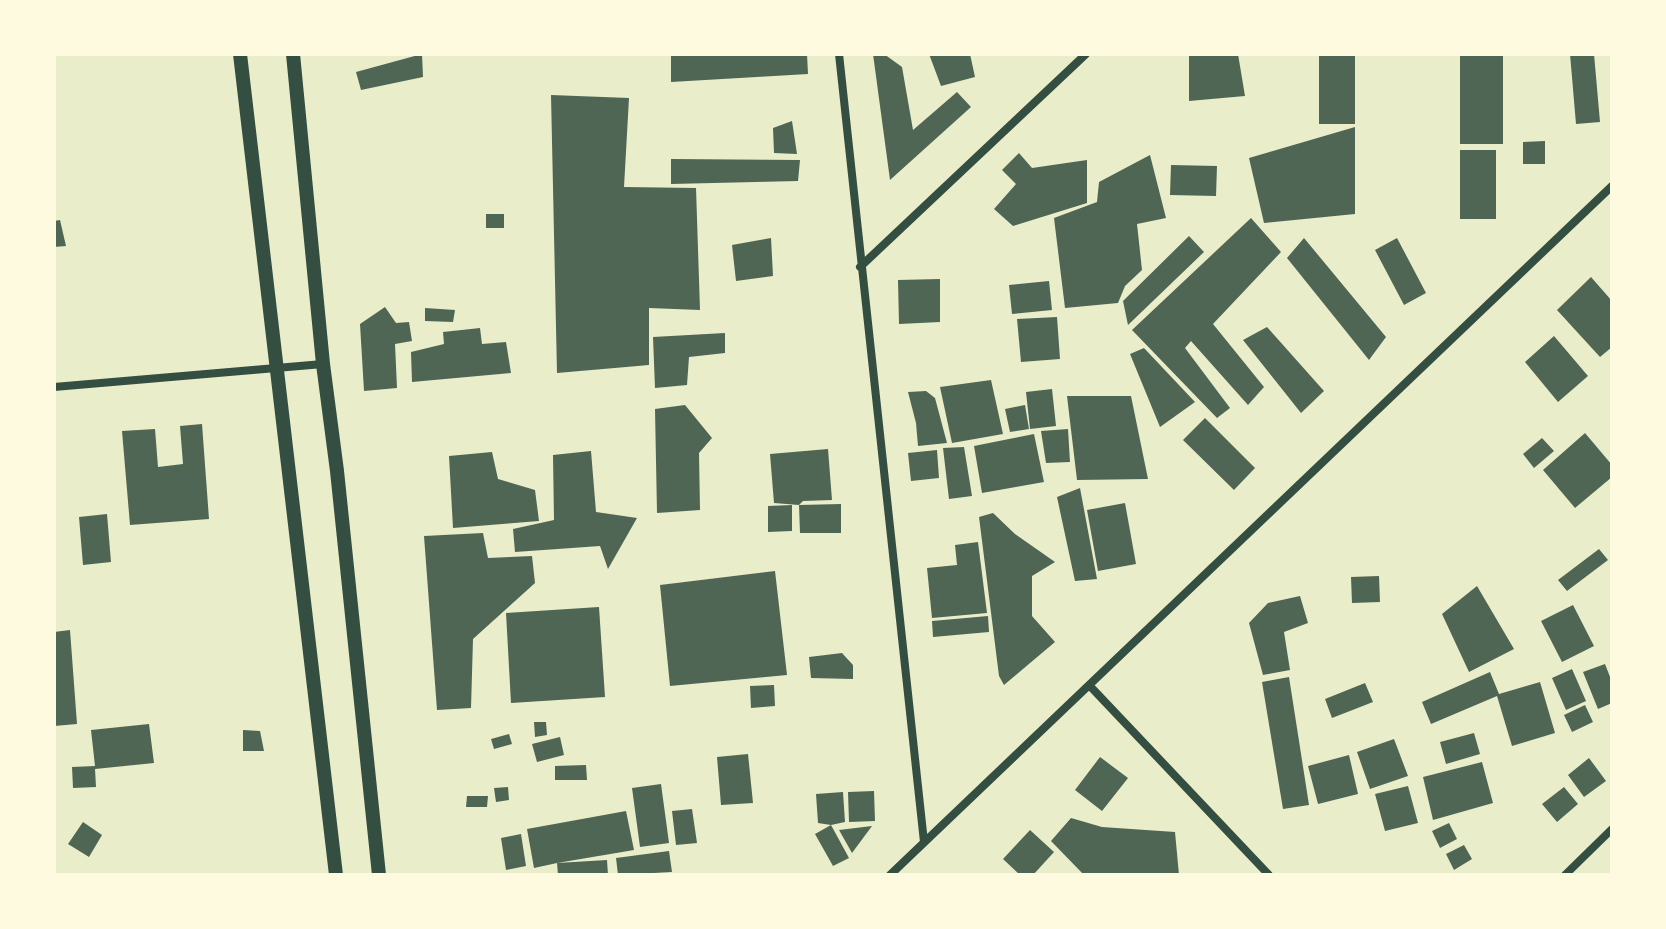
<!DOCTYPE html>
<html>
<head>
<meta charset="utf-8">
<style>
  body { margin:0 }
  #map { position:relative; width:1666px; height:929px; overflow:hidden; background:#e9edc9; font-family:"Noto Sans",sans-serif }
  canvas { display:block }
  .frame { position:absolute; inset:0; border:56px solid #fefae0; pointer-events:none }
</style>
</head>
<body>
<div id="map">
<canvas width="1666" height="929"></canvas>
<div class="frame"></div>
</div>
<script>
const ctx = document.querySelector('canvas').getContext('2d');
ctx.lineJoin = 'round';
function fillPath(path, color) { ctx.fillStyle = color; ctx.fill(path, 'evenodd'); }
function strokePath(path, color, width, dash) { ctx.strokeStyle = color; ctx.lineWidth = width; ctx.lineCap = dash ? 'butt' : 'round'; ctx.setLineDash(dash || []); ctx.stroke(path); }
fillPath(new Path2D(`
  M422 54 423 77 361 90 356 72Z
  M671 54H807L808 74 671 82Z
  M873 54H884L902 67 913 130 957 92 971 107 890 180Z
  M929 54H970L975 77 941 86Z
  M1189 54H1238L1245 96 1189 101Z
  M1319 54H1355V124H1319Z
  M1460 54H1503V144H1460Z
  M1570 54H1594L1600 122 1576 124Z
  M551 95 629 98 624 187 696 188 700 310 649 308V365L557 373Z
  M792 121 797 154 774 153 773 128Z
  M1355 127V214L1264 223 1249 158Z
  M1545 141V164H1523V142Z
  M1460 150H1496V219H1460Z
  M1019 153 1032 168 1087 160V203L1013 226 994 209 1016 184 1002 170Z
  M1150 155 1166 218 1137 224 1142 270 1125 286 1118 303 1065 308 1054 218 1097 202 1099 182Z
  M671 159 800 160 798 181 671 184Z
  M1171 165 1217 166 1216 196 1170 195Z
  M486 214H504V228H486Z
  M1251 218 1281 252 1213 324 1264 387 1248 405 1191 341 1185 348 1230 408 1217 418 1132 330Z
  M60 220 66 246 54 247V221Z
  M1189 236 1204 252 1128 325 1123 301Z
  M771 238 773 276 736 281 732 245Z
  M1304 238 1386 337 1369 360 1287 258Z
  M1397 238 1426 293 1404 305 1375 250Z
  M1591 277 1612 301V347L1600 357 1557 310Z
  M940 279V322L899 324 898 280Z
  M1049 281 1052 310 1012 314 1009 285Z
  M385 307 396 323 409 322 412 341 395 344 397 388 364 391 360 324Z
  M425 308 455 310 453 322 425 321Z
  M1057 317 1060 359 1021 362 1017 319Z
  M1267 327 1324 391 1301 413 1243 340Z
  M480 328 482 344 506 342 511 373 412 382 411 352 444 344 443 332Z
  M725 333V353L689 357 687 385 655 388 653 337Z
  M1554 336 1588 376 1558 402 1525 362Z
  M1144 348 1195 402 1160 427 1130 354Z
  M991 380 1003 434 952 443 940 387Z
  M1052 389 1056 426 1030 429 1026 392Z
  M926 391 935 398 947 443 918 446 916 423 908 392Z
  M1067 396H1131L1148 479 1077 480Z
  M685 405 712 438 699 453 700 510 657 513 655 409Z
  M1025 405 1029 429 1010 432 1005 409Z
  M1205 418 1255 468 1234 490 1183 440Z
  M202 424 209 519 130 525 122 431 155 429 158 467 183 464 180 426Z
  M1068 429 1070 462 1046 463 1041 431Z
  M1585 433 1612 465V477L1575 508 1543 470Z
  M1034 434 1044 482 982 493 974 446Z
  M1542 438 1554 451 1534 468 1523 454Z
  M964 447 972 496 949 499 943 448Z
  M828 449 832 500 803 501 799 505 774 503 770 454Z
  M937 450 939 478 911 481 908 453Z
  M591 451 596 512 637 518 608 569 600 546 515 552 513 529 554 520 553 455Z
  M492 452 498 479 535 490 539 521 453 528 449 456Z
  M1080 488 1097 579 1075 581 1057 497Z
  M1125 503 1136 564 1098 571 1087 510Z
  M841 504V533H800L799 505Z
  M792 505V531L768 532V506Z
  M993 513 1015 534 1055 562 1032 576V616L1055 642 1004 685 999 676 979 517Z
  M107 514 111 562 83 565 79 517Z
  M483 533 488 558 532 556 535 583 473 639 471 708 437 710 424 536Z
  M978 542 987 613 932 618 927 568 957 565 955 545Z
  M1599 549 1608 560 1567 591 1558 580Z
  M775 571 787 675 670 686 660 585Z
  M1379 576 1380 602 1352 603 1351 577Z
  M1477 586 1514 649 1469 672 1442 614Z
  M1300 596 1308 623 1284 632 1290 670 1263 675 1249 623 1268 603Z
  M1573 605 1594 646 1562 662 1541 621Z
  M599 607 605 697 511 703 506 613Z
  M988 616 989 632 933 637 932 621Z
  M70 630 77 724 54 726V632Z
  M842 653 853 665V679L811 678 809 657Z
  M1605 664 1612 682V703L1598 709 1583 672Z
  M1572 669 1586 701 1566 710 1552 678Z
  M1490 672 1499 694 1540 682 1555 733 1512 746 1497 696 1431 724 1422 702Z
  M1289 677 1309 805 1283 809 1262 682Z
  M1365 683 1373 702 1332 718 1325 699Z
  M774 685 775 706 751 708 750 686Z
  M1585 705 1593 722 1572 732 1564 715Z
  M534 722H546L547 735 535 737Z
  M149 724 154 763 95 769 96 787 73 788 72 767 95 766 91 730Z
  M243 730 260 731 264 751H243Z
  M1474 733 1480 754 1446 764 1440 742Z
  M509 734 512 744 494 749 491 739Z
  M560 737 564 755 537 762 532 744Z
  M1394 739 1408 776 1370 789 1357 752Z
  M748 754 753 803 721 805 717 757Z
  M1349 755 1358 794 1318 804 1308 766Z
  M1100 757 1128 778 1102 811 1075 790Z
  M1589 758 1606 781 1584 797 1568 775Z
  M1482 762 1493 803 1433 820 1423 777Z
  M586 765 587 780H555V766Z
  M661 784 669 843 640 847 632 788Z
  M1408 786 1418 823 1385 831 1375 794Z
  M508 787 509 800 496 802 494 788Z
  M1564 787 1578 804 1557 822 1542 804Z
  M874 791 875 821 849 822 848 792Z
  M843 792 845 822 831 825 818 823 816 794Z
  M467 796H488L487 807H466Z
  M692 809 697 843 676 845 672 811Z
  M626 811 634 850 557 863 607 860 608 875H558L557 863 534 868 527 829Z
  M1071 818 1102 827 1175 832 1179 875H1084L1051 841Z
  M83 822 102 835 89 857 68 844Z
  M1449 823 1457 839 1440 848 1432 831Z
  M831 825 849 858 833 866 815 834Z
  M872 826 852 853 839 830Z
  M1030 830 1054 852 1033 875H1020L1003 859Z
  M521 834 526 866 506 870 501 838Z
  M1464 845 1472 859 1454 870 1446 854Z
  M669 851 672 872 618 875 616 858Z`), '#4f6655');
strokePath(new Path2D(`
  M839 54 924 842
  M860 267 1086 54
  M54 387 323 364
  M1089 685 1269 875
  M890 875 1612 186
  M1565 875 1612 829`), '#344e41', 8);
strokePath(new Path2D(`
  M240 54 336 875
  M293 54 323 364 337 471 379 875`), '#344e41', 14);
</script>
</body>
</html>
